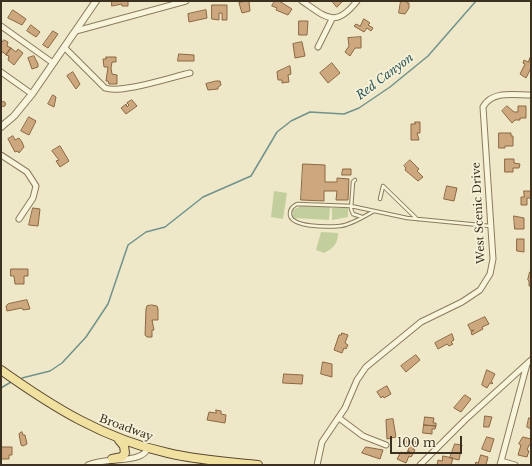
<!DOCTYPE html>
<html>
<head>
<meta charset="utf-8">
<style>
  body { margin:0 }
  #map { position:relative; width:532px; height:466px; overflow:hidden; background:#efe8c8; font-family:"Libre Baskerville",serif }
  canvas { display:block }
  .frame { position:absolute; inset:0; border:2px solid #3c3120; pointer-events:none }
  .scale { position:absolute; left:390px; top:436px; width:72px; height:18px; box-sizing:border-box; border:2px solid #3c3120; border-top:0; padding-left:5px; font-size:12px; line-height:14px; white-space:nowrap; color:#3c3120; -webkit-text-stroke:3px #f6f1d8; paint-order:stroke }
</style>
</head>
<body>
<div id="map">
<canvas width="532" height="466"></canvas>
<div class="frame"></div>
<div class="scale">100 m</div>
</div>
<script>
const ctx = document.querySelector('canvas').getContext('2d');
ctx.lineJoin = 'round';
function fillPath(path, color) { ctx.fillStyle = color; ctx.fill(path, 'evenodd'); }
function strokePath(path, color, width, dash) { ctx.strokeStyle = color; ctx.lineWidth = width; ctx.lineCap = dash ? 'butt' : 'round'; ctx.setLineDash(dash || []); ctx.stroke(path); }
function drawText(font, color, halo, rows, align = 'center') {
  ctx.font = font + ' "Libre Baskerville",serif'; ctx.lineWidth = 3.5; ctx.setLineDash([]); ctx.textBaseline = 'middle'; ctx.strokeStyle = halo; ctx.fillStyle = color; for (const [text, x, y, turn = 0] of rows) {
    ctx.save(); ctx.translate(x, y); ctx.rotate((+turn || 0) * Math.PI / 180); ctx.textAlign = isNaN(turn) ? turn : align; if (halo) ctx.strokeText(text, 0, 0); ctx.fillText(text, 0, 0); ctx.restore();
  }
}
fillPath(new Path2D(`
  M274 191 287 193 283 219 271 217Z
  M301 206 330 207 329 220 294 218 292 216 293 210Z
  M332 208H348V217L332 220Z
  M321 232 338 233C338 243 334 248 324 253L316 250Z`), '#c2ce9c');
strokePath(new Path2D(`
  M22 378 50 371 62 363 86 337 108 304 128 245 146 232 165 227 203 197 251 176 277 132 291 121 310 112 344 114 359 108 390 87 428 56 476 1
  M1 388 11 382`), '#6f928d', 1.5);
const building = new Path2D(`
  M112 1H128V6H122V4L112 6Z
  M249 1 250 11 242 13 239 3Z
  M275 1H279L292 9 288 15 276 10 277 8 272 6Z
  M332 1H341L342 2 337 7Z
  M401 1H407V3H409V8L405 14 399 13Z
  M212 5H227V20H222V13H219V20L212 19Z
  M13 10 26 19 22 25 8 18Z
  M206 10 207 18 189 22 188 14Z
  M364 19 370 23 368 25 373 28 371 31 367 28 364 32 354 26 356 24 360 26Z
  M299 21H308L307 35H299Z
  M31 25 40 32 36 37 27 31Z
  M53 31 58 34 48 48 43 45Z
  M361 37V48H355L350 56 345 52 349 46 348 38Z
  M4 40 8 42 7 46 11 48 6 55 3 52 1 53V44Z
  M302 42 305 56 295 58 293 44Z
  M11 48 16 52 18 49 23 53 14 65 8 60 9 56 6 55Z
  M179 54 194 55V61H178Z
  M34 56 38 64V67L32 69 28 58Z
  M106 57H116V62H112L111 68 112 74 117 75V84H109L108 81H106L108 67H104L103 59H106Z
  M530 58 531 68 526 78 520 74 525 64 523 63 524 60 528 62Z
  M332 63 340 73 328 83 320 73Z
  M290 66 291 74 288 75 289 82 282 83V80H278L277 72Z
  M73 72 80 84 76 89 67 76Z
  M216 81H220L221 85 218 87V89L208 90 206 84Z
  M53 95 56 97 54 107 48 104Z
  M132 100 137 106 126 114 121 108 126 104 127 107 129 105 127 103Z
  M0.5 104a2.5 2.5 0 1 1 5 0a2.5 2.5 0 1 1-5 0Z
  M507 106 514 112H518V106H526V118H520V120H515L512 123 502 111Z
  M29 117 36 121 29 135 21 131Z
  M415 122H420V133H417L419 140H411V124H415Z
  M499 133H511V136H513V146H505V148H499Z
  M13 136 15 140 19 138 22 142 24 147 19 153 18 151 15 152 8 139Z
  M60 146 69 161 60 167 56 161 59 160 52 151Z
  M505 159H514V163L520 164 519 168H513V172H505Z
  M410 160 419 169 417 171 423 177 418 181 405 170 406 168 404 166Z
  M303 164 325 165V182H337V178L349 179 348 200H336L337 191H324V201L301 200Z
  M343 169H351V175H342Z
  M447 186 457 188 454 201 444 199Z
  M524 191H531V198H527V205H521V197H524Z
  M33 208 40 209 38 226 29 225Z
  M514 216 524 218V229H515Z
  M517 239H524V252L517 251Z
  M11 269H28V276H24V284H15L14 276H11Z
  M530 272H531V286H529V281L528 280Z
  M27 300 30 309 23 310 22 308 7 311 6 306 8 304Z
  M152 305 157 306 158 309V320H152L154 330H152V337H147L145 335 146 309 147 306Z
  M485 317 489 324 482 327 483 329 472 335 471 332 474 330 471 331 468 325Z
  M342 333 348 335 345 343 348 345 346 349 344 348 342 353 334 350 339 335H341Z
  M452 334 454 340 451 342 453 344 449 346 447 344 438 349 435 343Z
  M416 355 420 360 406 372 401 366Z
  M323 362 332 364V377L321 374Z
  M487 370 495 374 491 382 493 383 492 384 490 383 487 388 482 385Z
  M284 374 303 375 302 384 283 383Z
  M387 386 391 394 384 398 383 396 381 398 377 392Z
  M465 395 471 399 461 412 454 408Z
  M216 410 221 411V414L226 415 225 423 207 420 209 412 216 413Z
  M485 416 492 417 489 427H484Z
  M425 417 434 418 433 423H436V426L424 425Z
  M529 418 531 419V429L527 427Z
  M393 419 396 437 387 439 386 420Z
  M424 425 436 426 435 429H432V434L423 433Z
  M22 432 23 435H25L27 444 23 446 21 445 19 434Z
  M406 437 416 442 413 449 415 450 413 454 408 451 409 447 403 444Z
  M487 437 494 439 490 452 482 449Z
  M523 437 531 439 530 445H529L527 450 529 451 527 457 518 455 521 445 519 444Z
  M455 444 462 445 459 460 450 458Z
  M1 447H12V455H9V459H1Z
  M366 447 383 450 380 459 362 453Z
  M408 451 413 454 411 457 409 456 406 463 397 459 401 452 406 454Z
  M481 455 488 457 486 465H475L476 462 478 463Z
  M443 456 453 458 451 465H437L438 460 442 461Z`);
fillPath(building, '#cda87e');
strokePath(building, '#8b6742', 1);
const service = new Path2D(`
  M355 180 353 182 351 209 353 214 362 217
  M380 199 383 186 417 219
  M374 211C365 216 351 225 340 226 330 227 288 228 290 213 290 208 293 206 297 204L351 206 407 218 490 226`);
const minor = new Path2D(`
  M302 1C326 17 335 29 357 1
  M1 26 53 63
  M76 31 186 1
  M64 47 105 88C121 94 172 77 190 73
  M318 47 332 19
  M1 72 32 94
  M1 155 27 172 36 186 33 198 19 219
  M339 418 363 436 386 445
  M501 461 515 465
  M88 465C107 456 141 465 148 448
  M317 465 322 442 345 408 357 380 366 367 421 322 462 302 480 290 490 274 493 259 483 107C492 90 515 95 531 95
  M420 465 465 420 531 360
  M500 465 527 364`);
const tertiary = new Path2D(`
  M1 127 14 116 32 94 96 1`);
const primary = new Path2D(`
  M1 370C53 407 104 439 168 453 197 460 228 462 258 465
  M112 459 122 457 125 453 124 446 119 440`);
strokePath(service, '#8b7b5d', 4.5);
strokePath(minor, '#8b7b5d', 7);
strokePath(tertiary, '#8b7b5d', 8);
strokePath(primary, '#594831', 10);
strokePath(service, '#f9f4dc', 2.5);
strokePath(minor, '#f9f4dc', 5);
strokePath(tertiary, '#f9f4dc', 6);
strokePath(primary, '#f1e1a1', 8);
drawText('11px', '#3c3120', '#f6f1d8', [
  ["West Scenic Drive",479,213,-93],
  ["Broadway",126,428,20]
]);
drawText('italic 12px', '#30595b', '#f6f1d8', [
  ["Red Canyon",385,77,-37]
]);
</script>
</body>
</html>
